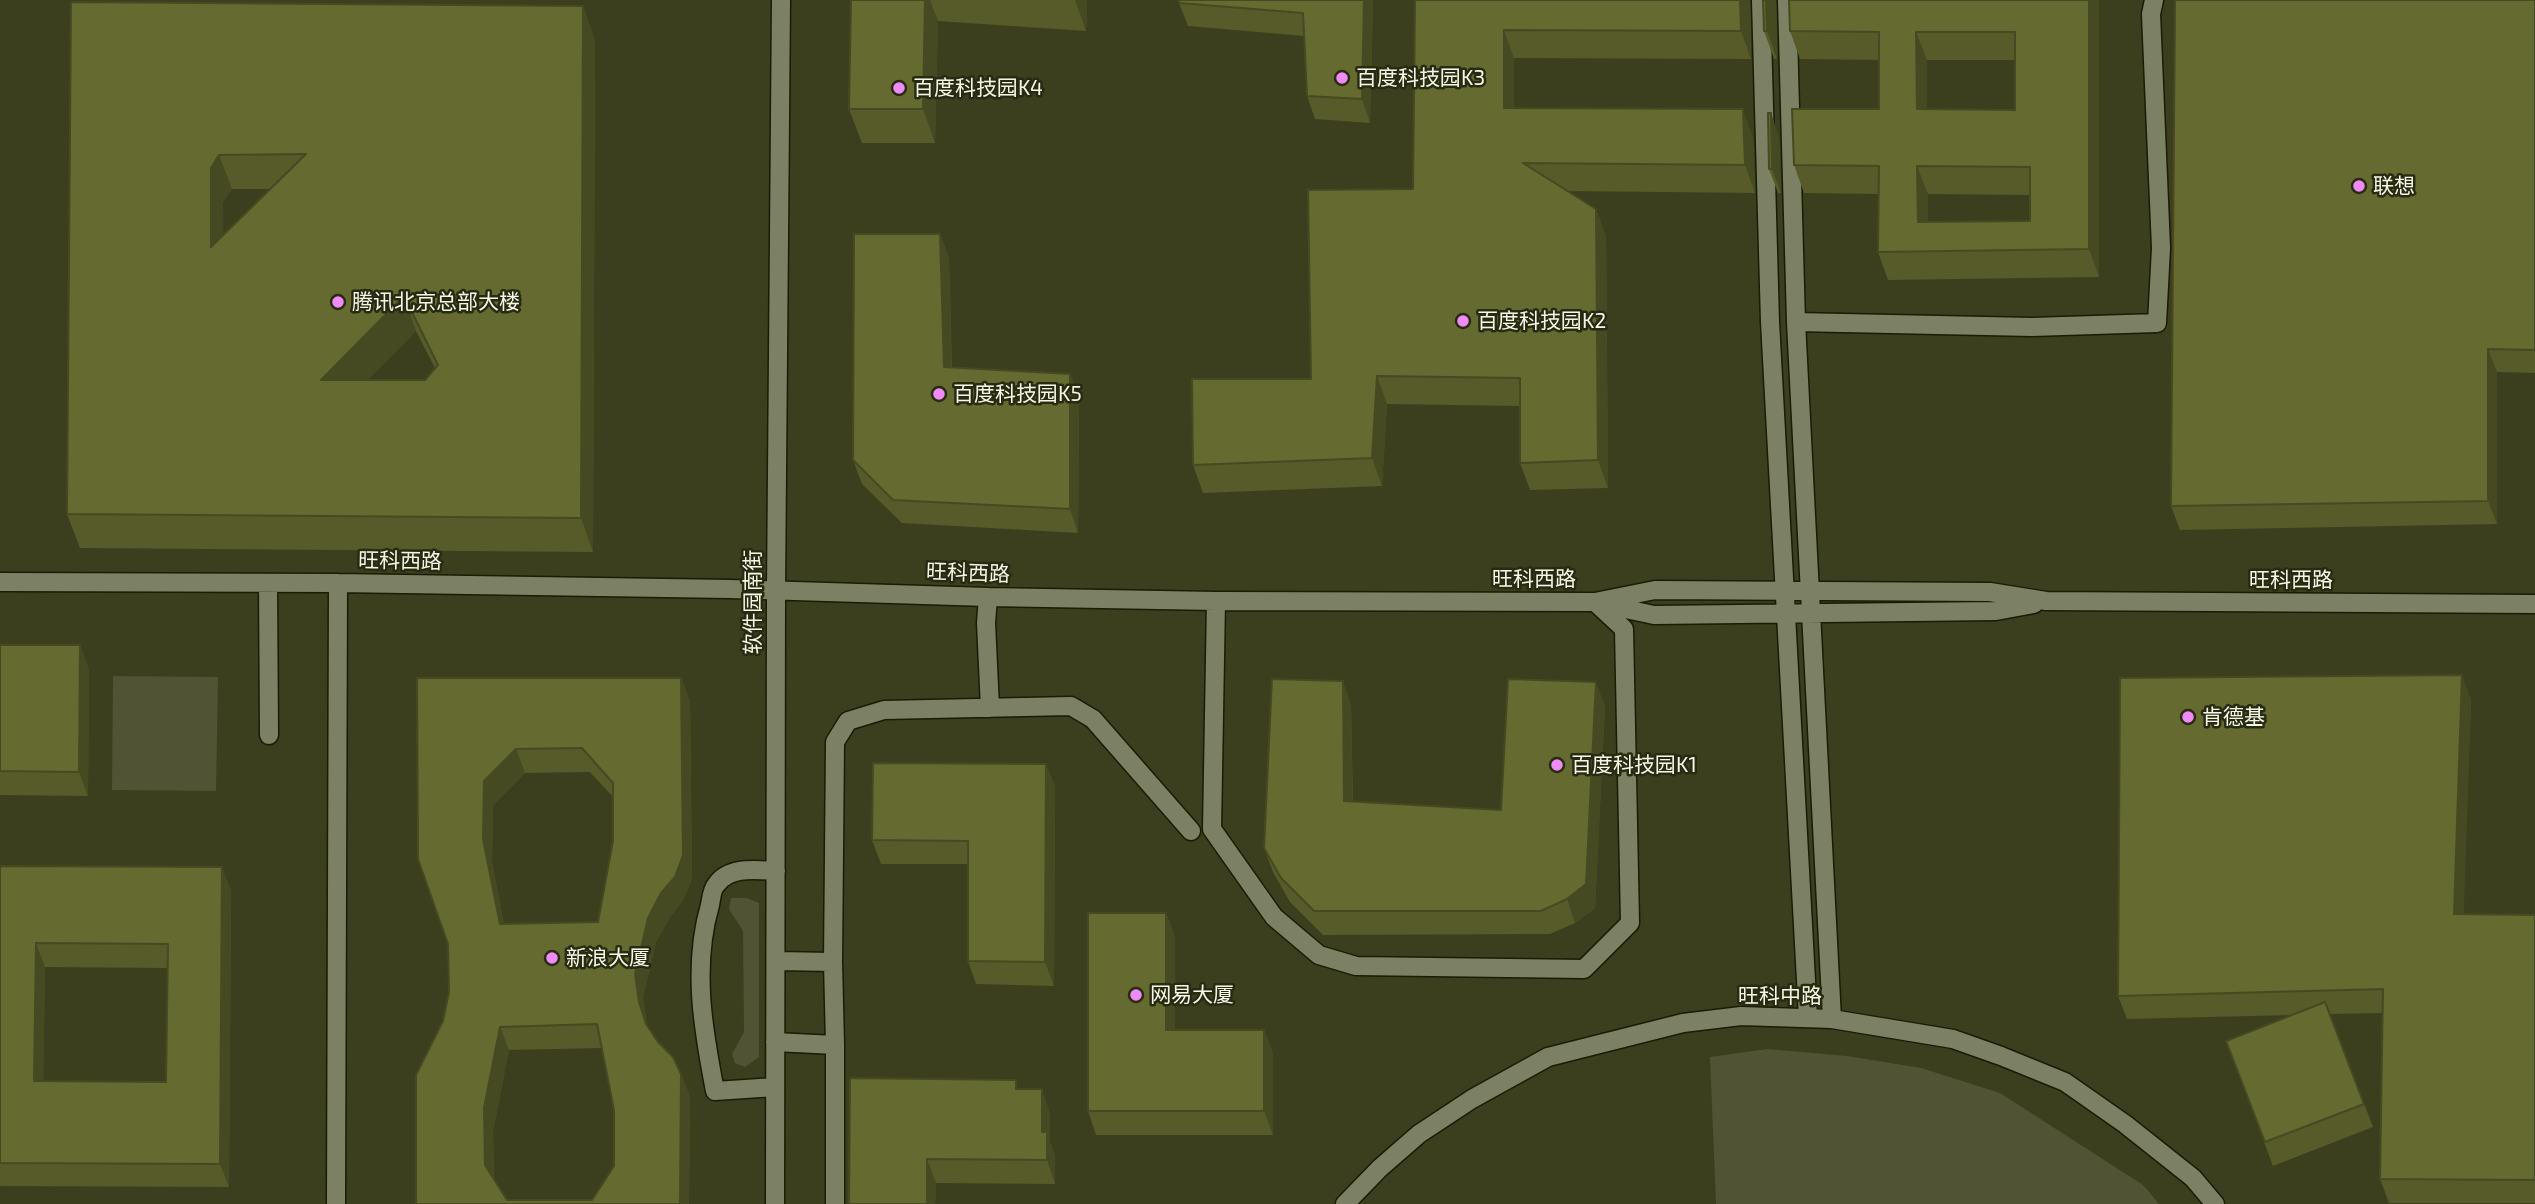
<!DOCTYPE html>
<html>
<head>
<meta charset="utf-8">
<style>
  body { margin:0 }
  canvas { display:block; background:#32351b }
</style>
</head>
<body>
<canvas width="2535" height="1204"></canvas>
<script>
const ctx = document.querySelector('canvas').getContext('2d');
ctx.lineJoin = 'round';
function fillPath(path, color) { ctx.fillStyle = color; ctx.fill(path, 'evenodd'); }
function strokePath(path, color, width, dash) { ctx.strokeStyle = color; ctx.lineWidth = width; ctx.lineCap = dash ? 'butt' : 'round'; ctx.setLineDash(dash || []); ctx.stroke(path); }
function drawText(font, color, halo, rows, align = 'center') {
  ctx.font = font + ' "Exo 2","Noto Sans SC",sans-serif'; ctx.lineWidth = 5; ctx.setLineDash([]); ctx.textBaseline = 'middle'; ctx.strokeStyle = halo; ctx.fillStyle = color; for (const [text, x, y, turn = 0] of rows) {
    ctx.save(); ctx.translate(x, y); ctx.rotate((+turn || 0) * Math.PI / 180); ctx.textAlign = isNaN(turn) ? turn : align; if (halo) ctx.strokeText(text, 0, 0); ctx.fillText(text, 0, 0); ctx.restore();
  }
}
fillPath(new Path2D(`
  M0 0H2535V1204H0Z`), '#3b3f1e');
fillPath(new Path2D(`
  M113 676 218 677 216 791 112 790Z
  M731 898H747L759 903V1057L745 1067 735 1063 732 1054 744 1032 743 931 729 909Z
  M1767 1049 1847 1056 1921 1068 2000 1093 2143 1185 2159 1204H1716L1710 1057Z`), '#505434');
const minor = new Path2D(`
  M1761 0 1770 322 1808 1017
  M1787 0 1796 322 1832 1019
  M1796 322 2032 327 2157 323 2161 248 2151 14 2154 0
  M0 582 338 583 730 589 988 597 1216 601 1595 602 1655 590 1990 592 2046 601 2535 604
  M268 583 269 735
  M988 597 986 623 990 708
  M1216 601 1212 829 1274 917 1319 955 1356 966 1584 969 1630 923 1624 629 1595 602
  M1602 604 1654 615 1996 611 2034 604
  M833 962 835 742 848 721 884 710 1071 706 1093 719 1191 831
  M775 1042 835 1045 833 962 776 961
  M835 1045V1204
  M775 1087 715 1091C703 1029 692 967 710 905 711 900 712 889 716 885 729 866 756 870 776 871
  M336 1204 338 583
  M775 1204 776 590 781 0
  M1345 1204 1380 1168 1419 1134 1472 1099 1548 1057 1683 1023 1741 1016 1832 1019 1953 1039 2001 1056 2065 1082 2125 1124 2193 1178 2215 1204`);
strokePath(minor, '#1a1c04', 21);
strokePath(minor, '#7c8164', 18);
fillPath(new Path2D(`
  M851 0H1087L1086 31 938 21 935 143H862L849 109Z
  M1373 0 1370 123 1315 119 1307 96 1304 36 1188 26 1179 3Z
  M1415 0H1750L1751 59 1514 58V108L1753 137 1755 193 1567 191 1596 209 1606 237 1608 488 1530 490 1520 463V406L1387 404 1382 486 1203 493 1193 465 1311 379 1413 189Z
  M1763 0H1776L1777 59H1774L1764 31Z
  M1789 0H2099V277L1888 280 1878 252 1879 194 1804 193 1794 165 1879 109V60L1800 59 1790 31ZM1927 60H2015V110L1927 109ZM1928 194 2030 195V221L1928 222Z
  M2535 0V373L2497 372V524L2180 530 2171 506Z
  M71 2 583 6 595 41 593 552 80 548 67 514ZM232 189H270L223 235V202ZM416 331 435 368 425 380H367Z
  M1779 137 1781 193H1778L1769 169Z
  M940 234 949 258 952 368 1070 374 1079 398 1078 533 902 523 862 484 853 460Z
  M0 645 89 669 88 796 0 795Z
  M417 678H681L690 702 692 879 683 900 670 917 656 942 643 997 647 1026 658 1042 681 1074 690 1097 689 1204H416L443 1021 449 992 448 944ZM590 772 613 797V841L598 922 504 924 492 862 493 805 525 773ZM602 1048 614 1110V1166L592 1200H507L494 1178 493 1131 509 1050Z
  M2471 699 2463 914 2535 915V1203H2389L2380 1179 2382 1013 2330 1014 2373 1127 2273 1166 2226 1041 2292 1015 2127 1019 2118 996Z
  M1351 705 1353 801 1501 810 1605 705 1595 908 1575 923 1550 934 1323 935 1290 902 1273 872 1264 848Z
  M1046 764 1055 787 1054 986 976 984 968 961V864H881L872 840Z
  M0 866 231 890 229 1187 0 1186ZM45 967 168 968 166 1082 43 1081Z
  M1166 913 1175 937V1030H1264L1273 1054V1135H1096L1088 1111Z
  M1019 1089 1050 1113V1142L1055 1156V1184L936 1183 935 1204H849Z`), '#565b29');
fillPath(new Path2D(`
  M925 0H930L938 21 935 143 923 109Z
  M1075 0H1087L1086 31Z
  M1364 0H1373L1370 123 1362 99Z
  M1740 0H1750L1751 59 1741 31Z
  M1766 0H1776L1777 59 1767 31Z
  M2089 0H2099V277L2089 249Z
  M583 6 595 41 593 552 581 518Z
  M1504 30 1514 58V136L1504 108Z
  M1916 32 1927 60V137L1917 109Z
  M1743 109 1753 137 1755 193 1745 165Z
  M1771 113 1779 137 1781 193 1772 169Z
  M219 155 232 189 223 202 224 281 211 247V168Z
  M1917 166 1928 194V250L1918 222Z
  M1596 209 1606 237 1608 488 1598 460Z
  M940 234 949 258 952 391 944 367Z
  M404 296 416 331 333 414 321 380Z
  M2488 349 2497 372V524L2488 501Z
  M1070 374 1079 398 1078 533 1070 509Z
  M1377 376 1387 404 1382 486 1372 458Z
  M80 645 89 669 88 796 79 772Z
  M2462 675 2471 699 2463 937 2454 914Z
  M681 678 690 702 692 879 683 900 670 917 656 942 643 997 647 1025 639 1002 635 974 648 918Z
  M1343 681 1351 705 1353 824 1344 801Z
  M1596 682 1605 705 1595 908 1575 923 1567 899Z
  M516 749 525 773 493 805 492 862 509 948 500 924 483 839 484 781Z
  M1046 764 1055 787 1054 986 1045 962Z
  M222 867 231 890 229 1187 220 1164Z
  M1166 913 1175 937V1054L1166 1030Z
  M36 943 45 967 43 1105 34 1081Z
  M500 1027 509 1050 493 1131 494 1189 485 1165 484 1108Z
  M1264 1030 1273 1054V1135L1264 1111Z
  M681 1074 690 1097 689 1204H680Z
  M1042 1089 1050 1113V1142L1055 1156V1184L1047 1160 1042 1132Z
  M927 1159 936 1183 935 1204H927Z`), '#464a22');
const building = new Path2D(`
  M851 0H925L923 109H849Z
  M1179 0H1364L1362 99 1307 96 1303 13 1179 3Z
  M1415 0H1740L1741 31 1504 30V108L1743 109 1745 165 1523 163 1596 209 1598 460 1520 463V378L1377 376 1372 458 1193 465 1192 379H1311L1308 190 1413 189Z
  M1763 0H1766L1767 31H1764Z
  M1789 0H2089V249L1878 252 1879 166 1794 165 1792 109H1879V32L1790 31ZM1916 32H2015V110L1917 109ZM1917 166 2030 167V221L1918 222Z
  M2175 0H2535V350L2488 349V501L2171 506Z
  M71 2 583 6 581 518 67 514ZM306 154 211 247V168L219 155ZM404 296 438 365 425 380H321Z
  M1768 113H1771L1772 169H1769Z
  M854 234H940L944 367 1070 374V509L893 500 853 460Z
  M0 645H80L79 772 0 771Z
  M2462 675 2454 914 2535 915V1180L2380 1179 2383 989 2118 996 2120 678Z
  M417 678H681L683 855 675 877 661 893 648 918 635 974 639 1002 646 1024 658 1042 673 1057 681 1074 680 1204H416V1075L443 1021 449 992 448 944 418 859ZM582 748 613 783V841L598 922 500 924 483 839 484 781 516 749ZM597 1024 614 1110V1166L592 1200H507L485 1165 484 1108 500 1027Z
  M1272 679 1343 681 1344 801 1501 810 1508 679 1596 682 1586 884 1567 899 1541 911H1314L1281 878 1264 848Z
  M873 763 1046 764 1045 962 968 961V841L872 840Z
  M0 866 222 867 220 1164 0 1163ZM36 943 168 944 166 1082 34 1081Z
  M1088 913H1166V1030H1264V1111H1088Z
  M2325 1002 2364 1104 2265 1142 2226 1041Z
  M850 1078 1016 1080V1089H1042V1132H1047V1160L927 1159V1204H849Z`);
fillPath(building, '#646a30');
strokePath(building, '#464a22', 2);
for (const [x, y, r, color] of [
  [1342,78,7,"#ef8bf6"],
  [899,88,7,"#ef8bf6"],
  [2359,186,7,"#ef8bf6"],
  [338,302,7,"#ef8bf6"],
  [1463,321,7,"#ef8bf6"],
  [939,394,7,"#ef8bf6"],
  [2188,717,7,"#ef8bf6"],
  [1557,765,7,"#ef8bf6"],
  [552,958,7,"#ef8bf6"],
  [1136,995,7,"#ef8bf6"]
]) { const dot = new Path2D(); dot.arc(x, y, r, 0, 2 * Math.PI); ctx.fillStyle = color; ctx.fill(dot); strokePath(dot, '#282b11', 2.5); }
drawText('21px', '#f4f6e6', '#282b11', [
  ["百度科技园K3",1356,78],
  ["百度科技园K4",913,88],
  ["联想",2373,186],
  ["腾讯北京总部大楼",352,302],
  ["百度科技园K2",1477,321],
  ["百度科技园K5",953,394],
  ["肯德基",2202,717],
  ["百度科技园K1",1571,765],
  ["新浪大厦",566,958],
  ["网易大厦",1150,995]
], 'left');
drawText('21px', '#f4f6e6', '#282b11', [
  ["旺科西路",400,561,1],
  ["旺科西路",968,573,2],
  ["旺科西路",1534,579],
  ["旺科西路",2291,580],
  ["软件园南街",753,602,-90],
  ["旺科中路",1780,996]
]);
</script>
</body>
</html>
